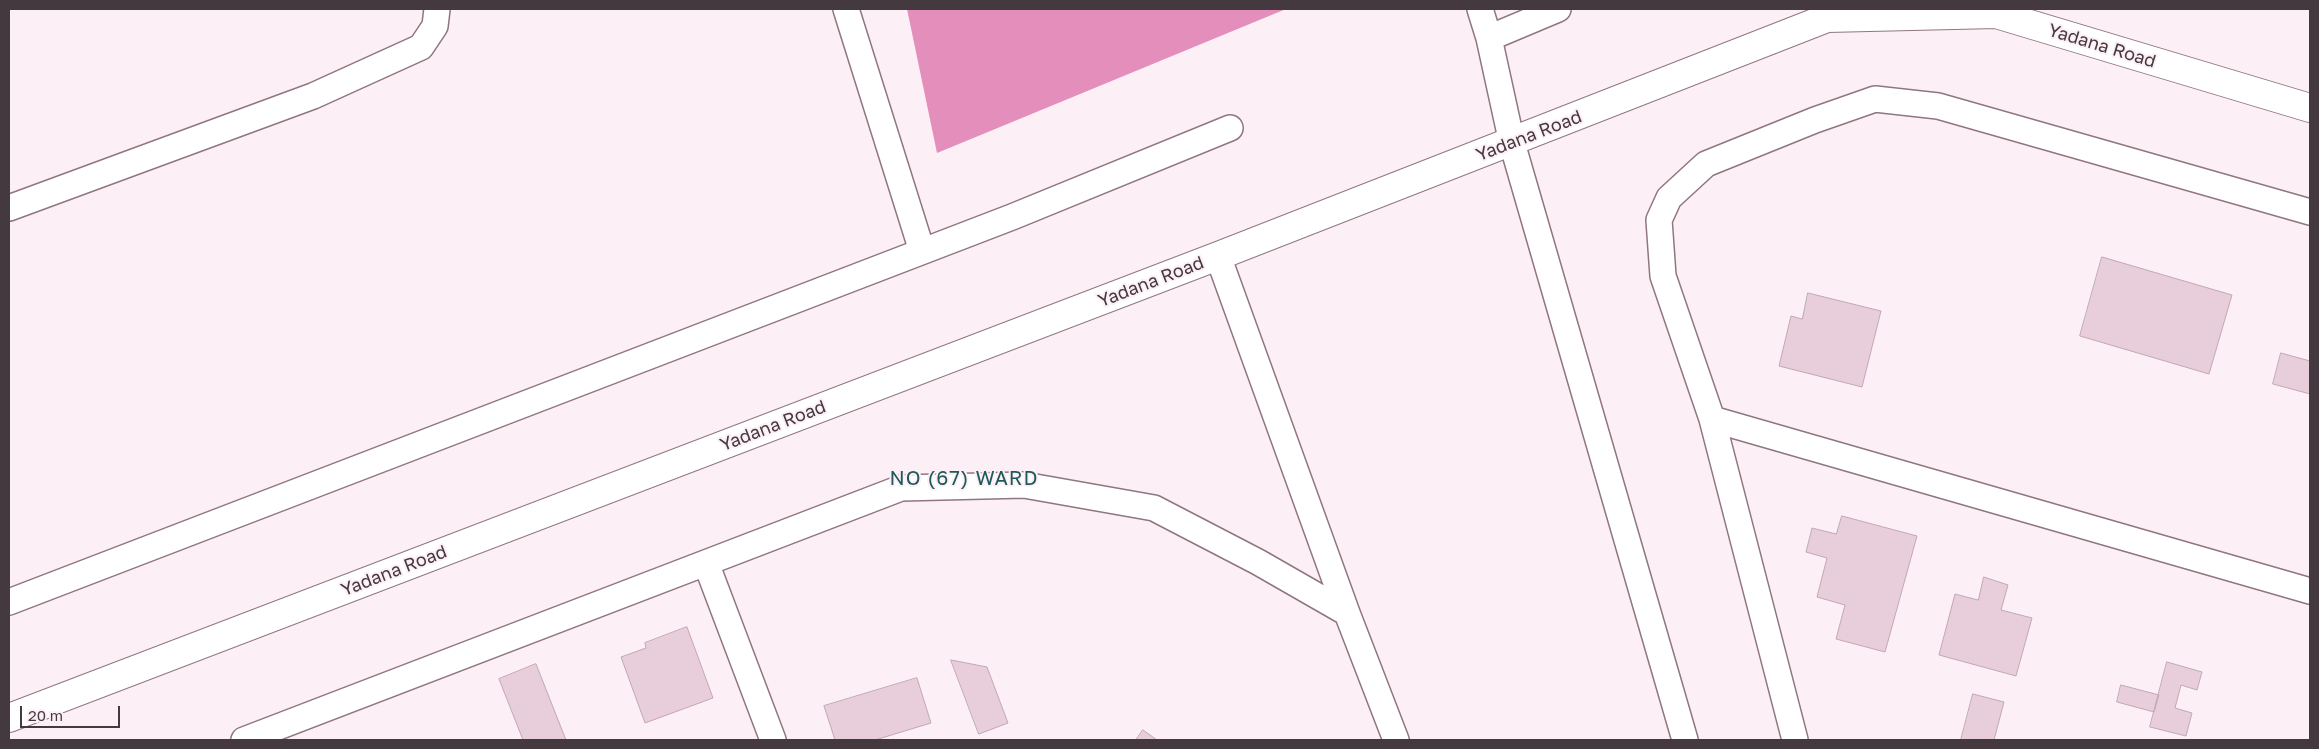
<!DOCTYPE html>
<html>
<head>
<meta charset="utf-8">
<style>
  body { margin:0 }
  #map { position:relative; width:2319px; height:749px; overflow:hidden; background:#fcf0f6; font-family:"Golos Text",sans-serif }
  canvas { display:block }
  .frame { position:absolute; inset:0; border:10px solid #44393e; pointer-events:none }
  .scale { position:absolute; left:20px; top:706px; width:100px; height:22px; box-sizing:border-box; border:2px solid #44393e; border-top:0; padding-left:6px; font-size:15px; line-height:18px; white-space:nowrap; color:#44393e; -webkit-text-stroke:4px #fcf0f6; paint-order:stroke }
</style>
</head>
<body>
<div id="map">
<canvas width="2319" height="749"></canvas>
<div class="frame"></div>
<div class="scale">20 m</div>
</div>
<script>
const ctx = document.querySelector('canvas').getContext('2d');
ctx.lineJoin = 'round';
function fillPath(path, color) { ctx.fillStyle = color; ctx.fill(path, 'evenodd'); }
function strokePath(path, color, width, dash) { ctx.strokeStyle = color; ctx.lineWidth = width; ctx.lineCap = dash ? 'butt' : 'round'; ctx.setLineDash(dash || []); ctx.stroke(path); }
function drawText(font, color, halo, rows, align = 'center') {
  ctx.font = font + ' "Golos Text",sans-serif'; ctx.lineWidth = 4; ctx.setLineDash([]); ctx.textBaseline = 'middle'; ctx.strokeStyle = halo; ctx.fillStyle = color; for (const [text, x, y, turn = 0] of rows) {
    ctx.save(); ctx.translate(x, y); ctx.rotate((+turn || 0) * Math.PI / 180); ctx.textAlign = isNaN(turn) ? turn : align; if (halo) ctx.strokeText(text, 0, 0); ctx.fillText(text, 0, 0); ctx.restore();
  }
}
fillPath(new Path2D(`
  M907 9H1286L937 153Z`), '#e38ebb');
const building = new Path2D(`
  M2102 257 2232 295 2209 374 2080 336Z
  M1808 293 1881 311 1862 387 1779 366 1791 316 1802 319Z
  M2281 353 2310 361V394L2273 384Z
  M1842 516 1917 536 1885 652 1836 639 1845 605 1817 597 1827 558 1806 552 1812 528 1836 534Z
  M1984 577 2008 585 2001 610 2032 618 2016 676 1939 655 1955 594 1978 600Z
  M687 627 713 698 645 723 621 657 646 648 645 643Z
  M951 660 987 667 1008 723 979 734Z
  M2167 662 2202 672 2197 690 2181 685 2175 708 2192 713 2186 736 2150 727Z
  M536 664 566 740H523L499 679Z
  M917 678 931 723 875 740H835L824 706Z
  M2121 685 2159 695 2154 712 2117 702Z
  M1973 694 2004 702 1994 740H1961Z
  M1143 730 1157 740H1136Z`);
fillPath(building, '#e8cdda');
strokePath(building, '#c1a7b4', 1);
const street = new Path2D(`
  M846 9 922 251
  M1480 9 1489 38 1512 143 1685 740
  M1489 38 1558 9
  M9 208 313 96 421 47 435 26 437 9
  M1218 256 1347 613 1396 740
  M1712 419 2310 591
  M706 563 773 740
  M9 602 1012 217 1230 128
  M244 740 901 488 1024 485 1154 508 1258 562 1347 613
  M1795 740 1712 419 1663 276 1659 220 1669 198 1706 164 1815 120 1875 99 1938 106 2310 212`);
const secondary = new Path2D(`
  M9 718 1218 256 1827 18 1996 14 2310 108`);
strokePath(street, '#8f7682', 28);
strokePath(secondary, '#8f7682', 30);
strokePath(street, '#fff', 25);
strokePath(secondary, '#fff', 28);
drawText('18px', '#44393e', '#fcf0f6', [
  ["Yadana Road",2102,46,17],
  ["Yadana Road",1529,136,-21],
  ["Yadana Road",1151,282,-21],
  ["Yadana Road",773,426,-21],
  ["Yadana Road",394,571,-21]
]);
ctx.letterSpacing = '1px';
drawText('20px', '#1e5a5b', '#fcf0f6', [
  ["NO (67) WARD",964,479]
]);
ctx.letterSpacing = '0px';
</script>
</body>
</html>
